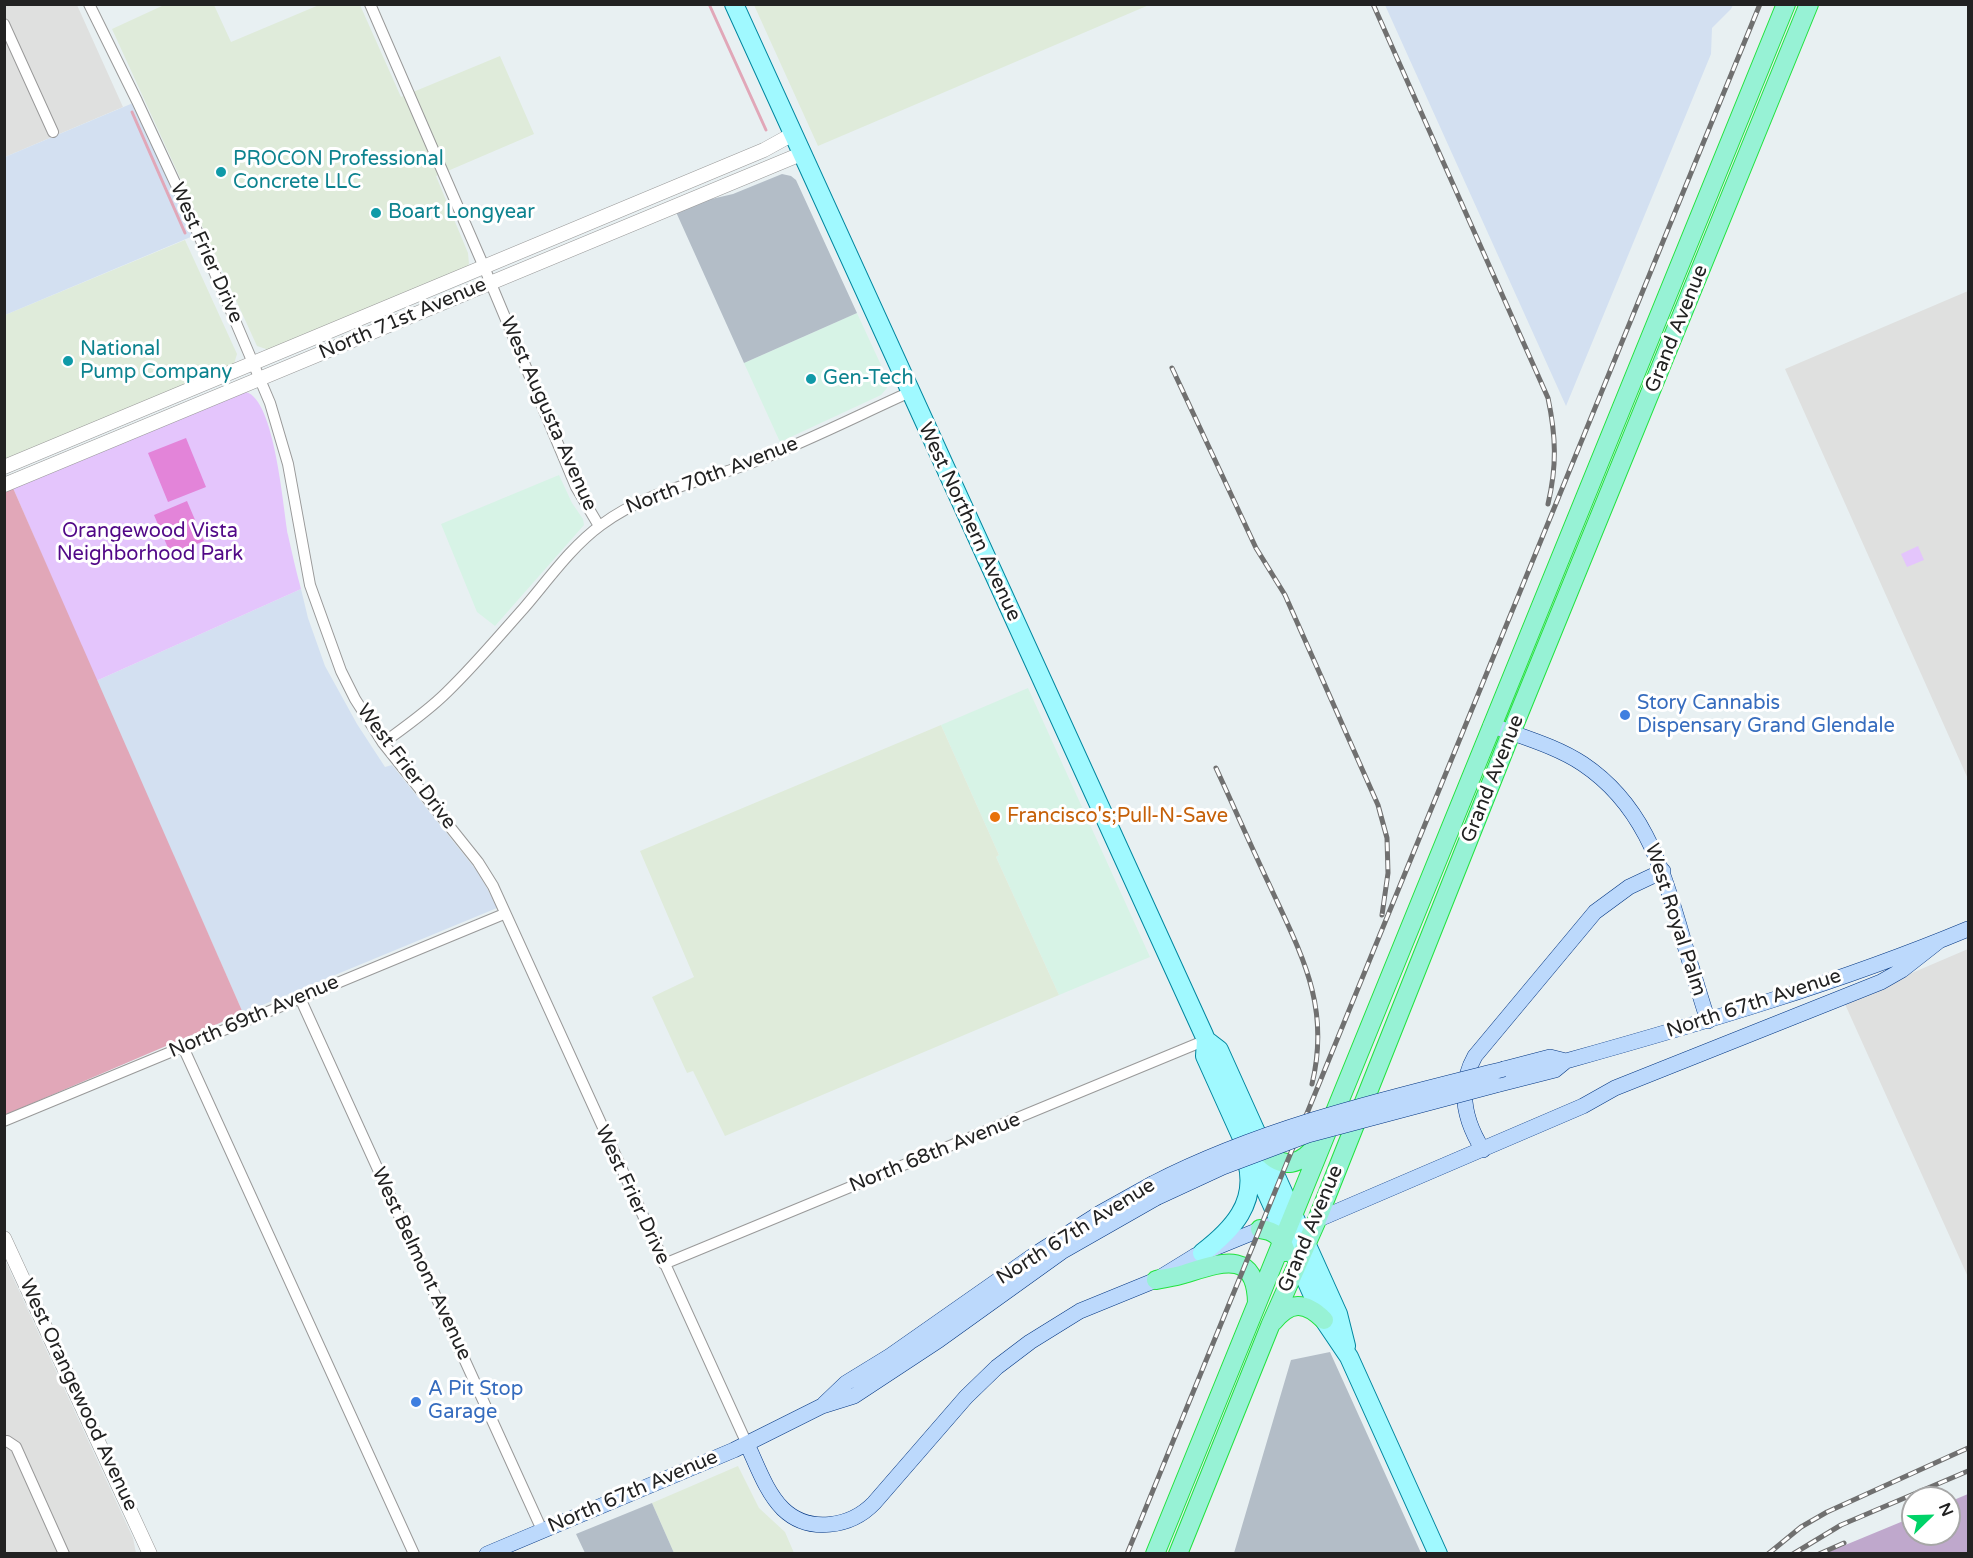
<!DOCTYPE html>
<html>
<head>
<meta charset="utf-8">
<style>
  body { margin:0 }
  #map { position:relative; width:1973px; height:1558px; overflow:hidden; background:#e8f0f2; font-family:"Varela Round",sans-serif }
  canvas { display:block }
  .frame { position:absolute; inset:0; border:6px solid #222; pointer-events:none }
  .north { position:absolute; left:1901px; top:1486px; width:60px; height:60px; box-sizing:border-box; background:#fff; border:2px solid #a7a7a7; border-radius:50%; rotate:67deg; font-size:16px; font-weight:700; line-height:24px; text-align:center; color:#222 }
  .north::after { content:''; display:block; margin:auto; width:21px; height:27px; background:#00d368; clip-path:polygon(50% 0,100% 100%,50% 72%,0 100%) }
</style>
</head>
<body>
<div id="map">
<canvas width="1973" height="1558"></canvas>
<div class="frame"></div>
<div class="north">N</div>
</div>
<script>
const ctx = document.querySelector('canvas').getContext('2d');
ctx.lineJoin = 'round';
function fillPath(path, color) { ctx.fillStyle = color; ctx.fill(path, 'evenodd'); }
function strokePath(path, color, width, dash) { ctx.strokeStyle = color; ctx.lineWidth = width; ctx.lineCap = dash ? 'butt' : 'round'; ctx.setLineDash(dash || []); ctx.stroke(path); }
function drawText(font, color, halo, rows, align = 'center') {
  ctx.font = font + ' "Varela Round",sans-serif'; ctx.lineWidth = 6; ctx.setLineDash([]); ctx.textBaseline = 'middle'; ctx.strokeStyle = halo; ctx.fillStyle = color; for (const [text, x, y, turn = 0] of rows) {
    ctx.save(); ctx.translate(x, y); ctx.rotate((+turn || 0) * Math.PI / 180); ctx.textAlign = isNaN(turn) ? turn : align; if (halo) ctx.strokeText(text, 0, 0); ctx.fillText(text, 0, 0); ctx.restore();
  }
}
fillPath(new Path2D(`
  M5 5H77L123 107 5 157Z
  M1968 291V779L1785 369Z
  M1968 949V1277L1844 1002Z
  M4 1258 133 1538 136 1553H5Z`), '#dfe0df');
fillPath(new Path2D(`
  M857 313 886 376 887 388 881 395 780 442 744 363Z
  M559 475 572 503 583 519 584 525 495 626 477 612 441 524Z
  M1028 688 1150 957 1059 995 996 857 999 855 941 725Z`), '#d7f3e6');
fillPath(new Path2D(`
  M164 5H214L231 42 319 5H360L401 97 500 56 534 134 436 176 468 253 469 264 466 268 269 350 257 346 112 29Z
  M754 5H1149L818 146Z
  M185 240 237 354 234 364 5 461V315Z
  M941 725 999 855 996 857 1059 995 725 1136 693 1071 687 1073 652 997 694 977 640 851Z
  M738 1466 759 1508 785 1532 794 1553H674L652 1503Z`), '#dfebda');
fillPath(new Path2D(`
  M782 174 791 176 796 180 857 313 744 363 676 212 703 201 733 194Z
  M1330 1352 1421 1553H1234L1291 1360Z
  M652 1503 674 1553H585L576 1534Z`), '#b3bdc7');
fillPath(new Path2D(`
  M1385 5H1733L1731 9 1712 28 1711 54 1566 406Z
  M133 103 193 236 5 315V157Z
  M301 589 308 618 325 666 357 724 385 767 392 765 477 871 488 890 497 908 243 1013 96 681Z`), '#d3e0f1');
fillPath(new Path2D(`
  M1968 1494V1553H1826L1913 1517V1534H1949V1502Z`), '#bfa8cc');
fillPath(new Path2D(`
  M246 392C275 400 283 507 288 535 292 553 296 571 301 589L96 681 13 488Z
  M1918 546 1924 560 1907 567 1901 554Z`), '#e4c5fc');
fillPath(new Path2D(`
  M186 438 206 487 168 502 148 453Z
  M187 501 204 541 171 555 154 515Z`), '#e384d9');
fillPath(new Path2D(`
  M13 488 243 1013 5 1115 4 492Z`), '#e1a7b8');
strokePath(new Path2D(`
  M709 4 766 130
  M132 112 185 233`), '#e1a7b8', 3);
const minor = new Path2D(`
  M89 4 137 101 191 217 270 403 288 464 310 585 341 671 355 699 383 743 478 862 493 886 747 1444
  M370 4 484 267 576 487 599 526
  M4 24 53 132
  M383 743C405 727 428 711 447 692 474 666 499 636 524 608 548 580 571 547 601 525 648 490 703 482 756 461 808 441 859 415 910 392
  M300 998 542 1530
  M183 1047 414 1554
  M4 1121 504 914
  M664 1264 1206 1040
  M4 1442 7 1441 16 1447 64 1554`);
const tertiary = new Path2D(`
  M4 467 764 150 793 134
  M4 485 801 154
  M4 1238 150 1554`);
const secondary = new Path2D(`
  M1491 725C1522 737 1556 746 1583 764 1641 803 1660 861 1679 925 1688 957 1698 989 1708 1021
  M1504 1069 1550 1057 1566 1061
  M1496 1085 1555 1070 1566 1061C1702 1023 1838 983 1968 929
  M1483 1150C1464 1120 1457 1088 1475 1056L1595 912 1629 887 1663 871
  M1317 1220 1583 1106 1615 1088 1881 982 1902 970 1939 941
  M824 1404 846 1383 890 1356 1037 1253 1100 1213 1152 1184
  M747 1444C757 1465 766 1492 783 1509 809 1534 851 1527 874 1503L966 1397 997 1367 1030 1342 1080 1311 1156 1280 1195 1256 1271 1225
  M487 1554 734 1450 822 1406 854 1396 939 1340 1063 1251 1156 1198`);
const primary = new Path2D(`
  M734 4 1204 1035 1206 1040 1205 1056 1324 1320 1349 1357 1438 1554
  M1206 1040 1219 1050 1338 1314 1346 1346
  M1202 1253C1232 1230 1258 1203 1247 1162`);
const trunk = new Path2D(`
  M1262 1146C1281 1173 1302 1165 1319 1142
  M1260 1229C1276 1231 1281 1237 1286 1252
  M1156 1280C1165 1278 1175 1277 1184 1274 1220 1263 1256 1248 1257 1303
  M1273 1322C1290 1301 1305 1301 1324 1320
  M1155 1554 1786 4
  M1178 1554 1270 1326 1317 1220 1511 733 1809 4`);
strokePath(minor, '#999', 12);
strokePath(tertiary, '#999', 15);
strokePath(secondary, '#013480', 16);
strokePath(primary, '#00869f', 20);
strokePath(trunk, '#23e23f', 20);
strokePath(minor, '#fff', 10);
strokePath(tertiary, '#fff', 14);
strokePath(secondary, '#bcd9fc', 15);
strokePath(primary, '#a0f9ff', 18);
strokePath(trunk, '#97f2d5', 18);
const rail = new Path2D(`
  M1373 4 1548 398C1556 436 1557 466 1548 504
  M1172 368 1256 548 1285 595 1378 805 1387 838 1388 873 1382 915
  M1216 768C1234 807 1251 846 1269 884 1301 954 1331 1005 1312 1084
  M1127 1554 1760 4
  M1768 1554 1801 1527 1827 1512 1968 1448
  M1793 1554 1841 1525 1968 1471
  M1819 1554 1844 1543`);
strokePath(rail, '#707070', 5);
strokePath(rail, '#fff', 3, [9]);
const secondaryBridge = new Path2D(`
  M1152 1184C1263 1127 1384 1099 1504 1069
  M1156 1198 1223 1167 1308 1135 1496 1085`);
strokePath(secondaryBridge, '#013480', 16, []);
strokePath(secondaryBridge, '#bcd9fc', 15);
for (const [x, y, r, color] of [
  [221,172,6,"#0f9aa8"],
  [376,213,6,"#0f9aa8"],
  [68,361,6,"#0f9aa8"],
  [811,379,6,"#0f9aa8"],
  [1625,715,6,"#3f7fe0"],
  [995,817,6,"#e8710a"],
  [416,1402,6,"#3f7fe0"]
]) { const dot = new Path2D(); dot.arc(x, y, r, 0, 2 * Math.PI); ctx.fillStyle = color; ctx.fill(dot); strokePath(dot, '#fff', 2); }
drawText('20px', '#0d838f', '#fff', [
  ["PROCON Professional",233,160],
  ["Concrete LLC",233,183],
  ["Boart Longyear",388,213],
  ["National",80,350],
  ["Pump Company",80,373],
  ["Gen-Tech",823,379]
], 'left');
drawText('20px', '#222', '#fff', [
  ["West Frier Drive",206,253,66],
  ["North 71st Avenue",403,319,-23],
  ["Grand Avenue",1677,329,-68],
  ["West Augusta Avenue",548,414,66],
  ["North 70th Avenue",712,476,-21],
  ["West Northern Avenue",969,522,65],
  ["West Frier Drive",406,767,53],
  ["Grand Avenue",1493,779,-68],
  ["West Royal Palm",1675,920,72],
  ["North 67th Avenue",1754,1004,-18],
  ["North 69th Avenue",254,1017,-23],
  ["North 68th Avenue",935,1153,-22],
  ["West Frier Drive",632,1195,65],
  ["Grand Avenue",1311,1229,-67],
  ["North 67th Avenue",1076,1232,-32],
  ["West Belmont Avenue",421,1264,65],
  ["West Orangewood Avenue",78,1395,65],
  ["North 67th Avenue",633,1492,-23]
]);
drawText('20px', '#510887', '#fff', [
  ["Orangewood Vista",150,532],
  ["Neighborhood Park",150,555]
]);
drawText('20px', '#366cbe', '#fff', [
  ["Story Cannabis",1637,704],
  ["Dispensary Grand Glendale",1637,727],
  ["A Pit Stop",428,1390],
  ["Garage",428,1413]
], 'left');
drawText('20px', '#c56008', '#fff', [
  ["Francisco's;Pull-N-Save",1007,817]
], 'left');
</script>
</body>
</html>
